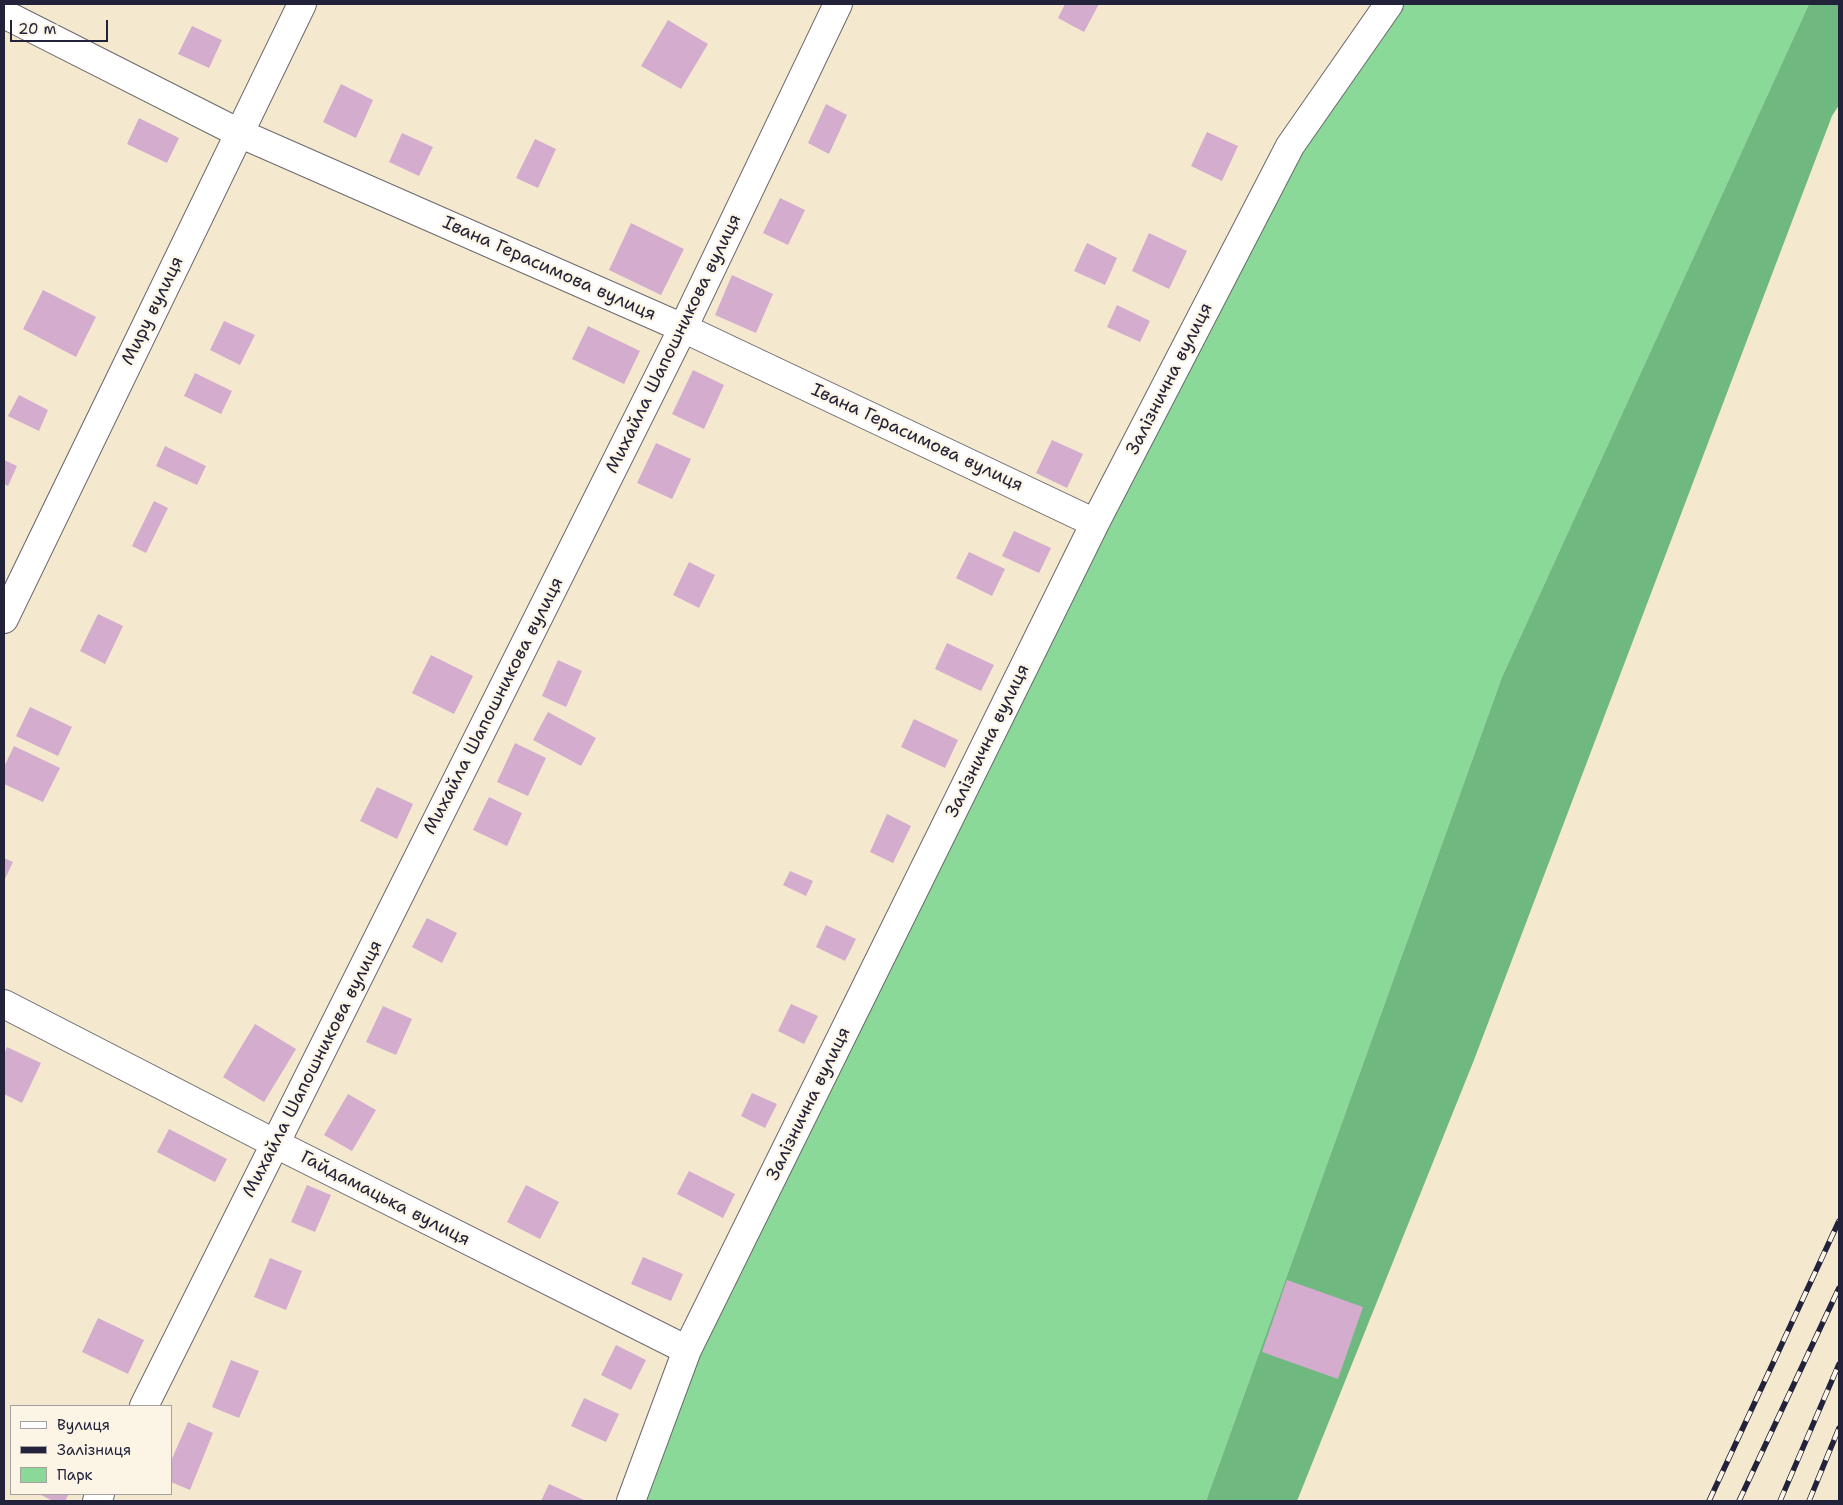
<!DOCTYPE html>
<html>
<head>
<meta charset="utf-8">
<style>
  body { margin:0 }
  #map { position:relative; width:1843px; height:1505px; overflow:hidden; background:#f4e9ce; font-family:"Shantell Sans",sans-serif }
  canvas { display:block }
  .frame { position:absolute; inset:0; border:5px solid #22223b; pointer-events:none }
  .legend { position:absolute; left:10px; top:1405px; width:162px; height:90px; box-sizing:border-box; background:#fcf5e5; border:1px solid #a5a1a1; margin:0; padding:6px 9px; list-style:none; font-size:15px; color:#22223b }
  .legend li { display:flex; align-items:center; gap:10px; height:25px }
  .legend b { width:25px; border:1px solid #a5a1a1 }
  .scale { position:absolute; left:10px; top:20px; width:98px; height:22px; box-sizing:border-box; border:2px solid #22223b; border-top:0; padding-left:6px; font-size:15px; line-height:18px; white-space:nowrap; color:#22223b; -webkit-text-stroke:4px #fcf5e5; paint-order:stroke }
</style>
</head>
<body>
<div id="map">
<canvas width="1843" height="1505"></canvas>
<div class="frame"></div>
<ul class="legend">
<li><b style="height:6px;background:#fff"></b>Вулиця</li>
<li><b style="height:6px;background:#22223b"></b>Залізниця</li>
<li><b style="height:14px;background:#8ad998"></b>Парк</li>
</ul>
<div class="scale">20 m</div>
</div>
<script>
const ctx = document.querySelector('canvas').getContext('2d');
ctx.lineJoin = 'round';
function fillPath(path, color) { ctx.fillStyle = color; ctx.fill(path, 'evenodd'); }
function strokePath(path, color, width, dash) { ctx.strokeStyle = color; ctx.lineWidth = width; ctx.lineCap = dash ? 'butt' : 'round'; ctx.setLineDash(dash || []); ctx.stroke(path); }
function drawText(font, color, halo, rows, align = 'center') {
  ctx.font = font + ' "Shantell Sans",sans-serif'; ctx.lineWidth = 4.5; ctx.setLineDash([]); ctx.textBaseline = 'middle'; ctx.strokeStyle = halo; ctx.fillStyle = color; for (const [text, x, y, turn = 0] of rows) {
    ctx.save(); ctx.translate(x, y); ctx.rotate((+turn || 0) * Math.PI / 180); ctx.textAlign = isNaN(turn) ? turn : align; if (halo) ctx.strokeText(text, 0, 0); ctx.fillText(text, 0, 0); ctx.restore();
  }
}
fillPath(new Path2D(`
  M1389 4H1809L1502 677 1206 1501H631L687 1350 1290 146Z`), '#8ad998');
fillPath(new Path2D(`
  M1809 4H1839V105L1832 116 1474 1060 1297 1501H1206L1502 677Z`), '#6fb980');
fillPath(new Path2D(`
  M1065 4H1099L1084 32 1058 18Z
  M668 20 708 44 681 89 641 66Z
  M192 26 222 40 209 68 178 54Z
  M341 84 373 100 356 138 323 122Z
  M826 104 847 115 829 154 808 143Z
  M139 118 179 138 167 163 127 144Z
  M1207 132 1238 146 1222 181 1191 166Z
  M402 133 433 147 419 176 389 162Z
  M535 139 556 149 538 188 516 178Z
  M780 198 805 210 788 245 763 233Z
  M631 223 684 249 661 295 609 270Z
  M1149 233 1187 251 1169 289 1132 271Z
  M1087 243 1117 258 1105 285 1074 271Z
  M732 275 773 294 756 333 715 315Z
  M43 290 96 317 76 357 23 329Z
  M1117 305 1150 321 1140 342 1107 327Z
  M224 321 255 335 240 365 210 350Z
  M588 326 640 351 624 384 572 359Z
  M693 370 724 385 704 429 672 414Z
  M195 373 232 391 221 414 184 396Z
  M19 395 48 410 39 431 8 416Z
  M1052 440 1083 454 1067 488 1036 473Z
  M656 443 691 459 672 499 637 483Z
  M165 446 206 466 197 485 156 466Z
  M4 460 17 466 8 486 4 484Z
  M154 501 168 508 146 553 132 546Z
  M1014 531 1051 548 1039 573 1002 556Z
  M969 552 1005 569 992 596 956 578Z
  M689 562 715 575 699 608 673 595Z
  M98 614 123 626 105 664 80 651Z
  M947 643 994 665 981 691 935 669Z
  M431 655 473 676 454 714 412 693Z
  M558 660 582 671 566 707 542 696Z
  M30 707 72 727 58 756 16 736Z
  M548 712 596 738 581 766 533 740Z
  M914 719 958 740 945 768 901 747Z
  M515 743 546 758 528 796 497 782Z
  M14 746 60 768 43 802 4 784V767Z
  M377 787 413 804 397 839 360 821Z
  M489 797 522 813 507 846 473 830Z
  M887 814 911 826 893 863 870 852Z
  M4 858 13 862 4 881Z
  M790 871 813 881 806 896 783 885Z
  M427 918 457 933 442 963 412 947Z
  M826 925 856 939 845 961 816 947Z
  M791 1004 818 1016 804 1044 778 1031Z
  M383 1006 412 1019 396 1055 366 1042Z
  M255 1024 296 1049 264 1102 223 1077Z
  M7 1047 41 1063 22 1103 4 1094V1054Z
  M752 1093 777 1104 765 1128 741 1116Z
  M348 1094 376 1110 352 1151 324 1135Z
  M169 1129 227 1159 215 1182 157 1152Z
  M689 1171 735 1194 723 1218 677 1194Z
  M307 1185 331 1195 315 1232 291 1222Z
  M526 1185 559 1202 540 1239 507 1222Z
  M643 1257 683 1274 671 1301 631 1284Z
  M270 1258 302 1271 286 1310 254 1297Z
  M1287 1280 1363 1307 1338 1379 1262 1352Z
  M98 1318 144 1340 128 1374 82 1352Z
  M616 1345 646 1360 631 1390 601 1375Z
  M231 1360 259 1371 239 1418 212 1407Z
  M584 1398 619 1414 606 1442 571 1426Z
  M188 1422 213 1433 190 1490 171 1482V1461Z
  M549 1484 584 1500 583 1501H541Z
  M39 1494H69L65 1501H53Z`), '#d3acce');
const minor = new Path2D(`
  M4 14 239 133 683 328 1095 523
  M4 1004 276 1144 687 1350
  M144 1406 683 328 838 4
  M97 1501 100 1494
  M631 1501 687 1350 1095 523 1290 146 1389 4`);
const secondary = new Path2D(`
  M4 619 302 4`);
strokePath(minor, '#6c686e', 30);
strokePath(secondary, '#6c686e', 30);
strokePath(minor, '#fff', 28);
strokePath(secondary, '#fff', 28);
const rail = new Path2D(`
  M1709 1501 1839 1221
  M1739 1501 1839 1288
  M1780 1501 1839 1364
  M1809 1501 1839 1428`);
strokePath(rail, '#22223b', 5.5);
strokePath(rail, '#fcf5e5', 4, [11]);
drawText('18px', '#22223b', '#fcf5e5', [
  ["Івана Герасимова вулиця",549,269,24],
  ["Миру вулиця",153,311,-64],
  ["Михайла Шапошникова вулиця",674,344,-64],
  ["Залізнична вулиця",1170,379,-63],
  ["Івана Герасимова вулиця",917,438,25],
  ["Михайла Шапошникова вулиця",494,706,-63],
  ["Залізнична вулиця",988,741,-64],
  ["Михайла Шапошникова вулиця",313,1069,-63],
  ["Залізнична вулиця",809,1104,-64],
  ["Гайдамацька вулиця",385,1199,27]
]);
</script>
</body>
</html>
